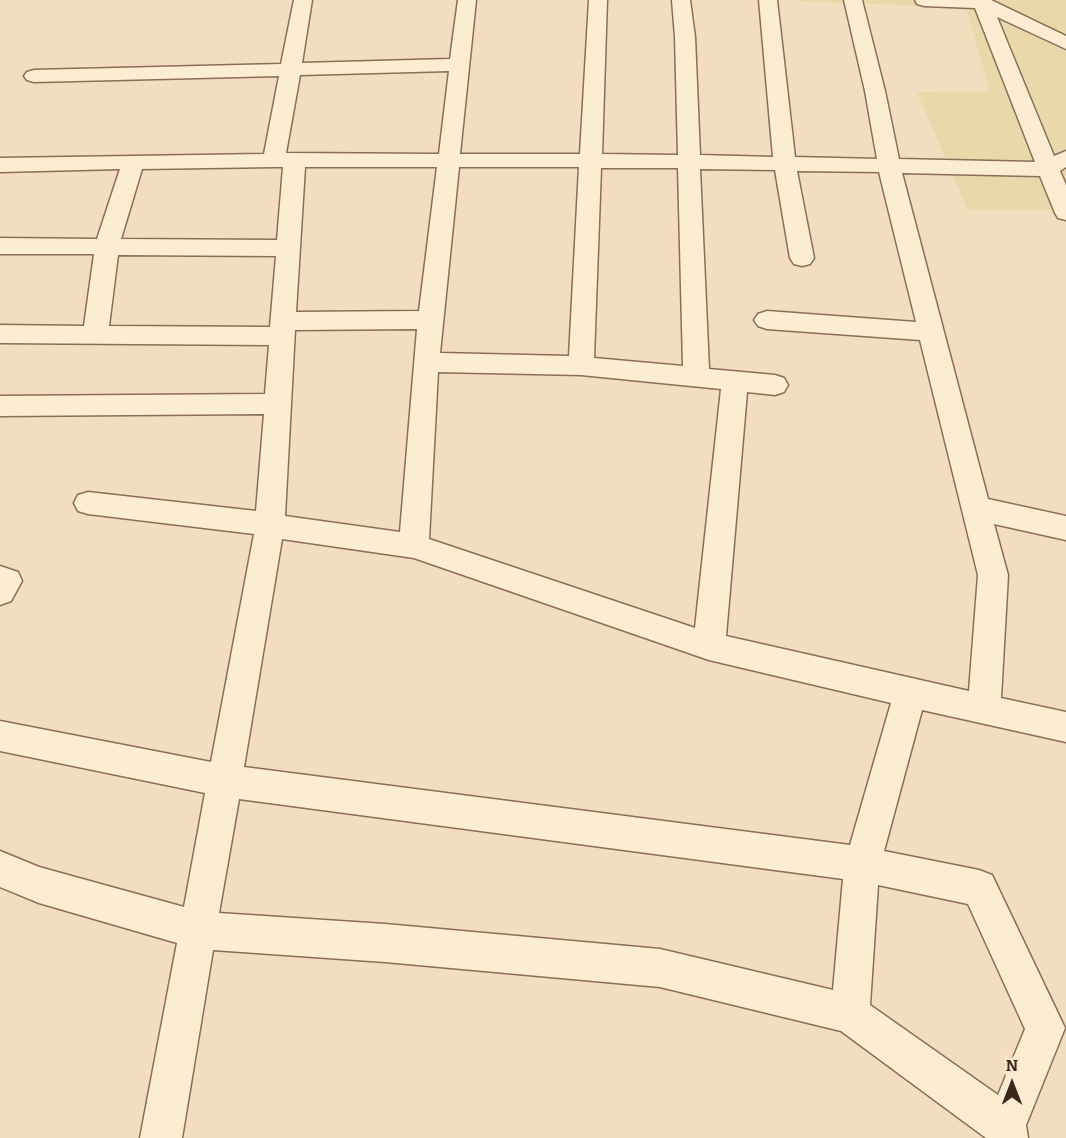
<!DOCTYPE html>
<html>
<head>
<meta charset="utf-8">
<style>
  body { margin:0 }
  #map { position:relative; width:1066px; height:1138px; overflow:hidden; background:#f2debe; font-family:Bitter,serif }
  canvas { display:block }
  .north { position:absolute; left:982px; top:1054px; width:60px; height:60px; -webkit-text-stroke:4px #f9e8ce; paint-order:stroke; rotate:0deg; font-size:16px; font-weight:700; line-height:24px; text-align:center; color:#3a271b }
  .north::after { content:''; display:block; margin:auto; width:21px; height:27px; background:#3a271b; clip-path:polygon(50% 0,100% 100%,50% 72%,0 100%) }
</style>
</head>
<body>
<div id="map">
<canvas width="1066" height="1138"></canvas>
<div class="north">N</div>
</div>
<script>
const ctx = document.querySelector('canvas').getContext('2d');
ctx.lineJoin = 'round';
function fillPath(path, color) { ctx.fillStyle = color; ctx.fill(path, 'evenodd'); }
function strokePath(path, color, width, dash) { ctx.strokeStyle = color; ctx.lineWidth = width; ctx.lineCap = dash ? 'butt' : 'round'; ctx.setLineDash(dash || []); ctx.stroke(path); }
fillPath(new Path2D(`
  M780 0H1066V210H968L917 92 990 91 966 8Z`), '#e9d9aa');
const minor = new Path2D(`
  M294 0H312L302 63 450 59 458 0H476L460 154H580L589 0H607L602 154 678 155 675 37 672 0H690L695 37 700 155 773 157 759 0H777L795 157 877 159 865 91 844 0H862L885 91 899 159 1035 162 975 8 924 6 917 4 915 0H991L1066 36V49L997 17 1054 156 1066 151V167L1060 171 1066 185V220L1058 218 1055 213 1040 176 902 173 988 499 1066 516V540L994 524 1008 575 1001 698 1066 712V742L922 710 884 851 979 870 992 875 1065 1028 1026 1125 1028 1138H986L841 1031 660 987 385 962 213 950 182 1138H140L177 943 39 903 0 887V851L39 867 184 907 205 793 0 751V721L211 762 254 534 88 514 78 511 74 503 78 495 88 492 256 511 264 414 0 416V396L265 394 269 345 0 343V325L84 326 94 254H0V238L97 239 120 169 0 172V158L264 154 279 76 34 82 27 80 24 76 27 72 34 70 281 64ZM449 71 439 154 286 153 300 75ZM274 167H283L277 240 121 239 142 169ZM305 167H437L419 311 296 312ZM459 167H579L569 356 440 353ZM601 168H678L683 366 594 358ZM700 169 775 170 790 258 794 264 802 266 810 264 814 258 797 171 879 172 916 322 767 311 758 314 754 320 758 326 767 329 920 340 978 575 969 691 726 636 747 392 775 395 784 392 788 385 784 378 775 375 709 369ZM118 255 276 256 270 327 109 326ZM417 329 400 532 285 516 295 330ZM438 372 581 375 721 389 695 628 429 539ZM282 539 414 558 709 660 891 703 850 845 244 767ZM239 799 843 879 833 990 660 949 385 924 219 913ZM878 885 968 904 1025 1029 998 1095 870 1005Z
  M0 566 18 572 22 581 11 601 0 605Z`);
strokePath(minor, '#8c6d55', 3);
fillPath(minor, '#fcecd2');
</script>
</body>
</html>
